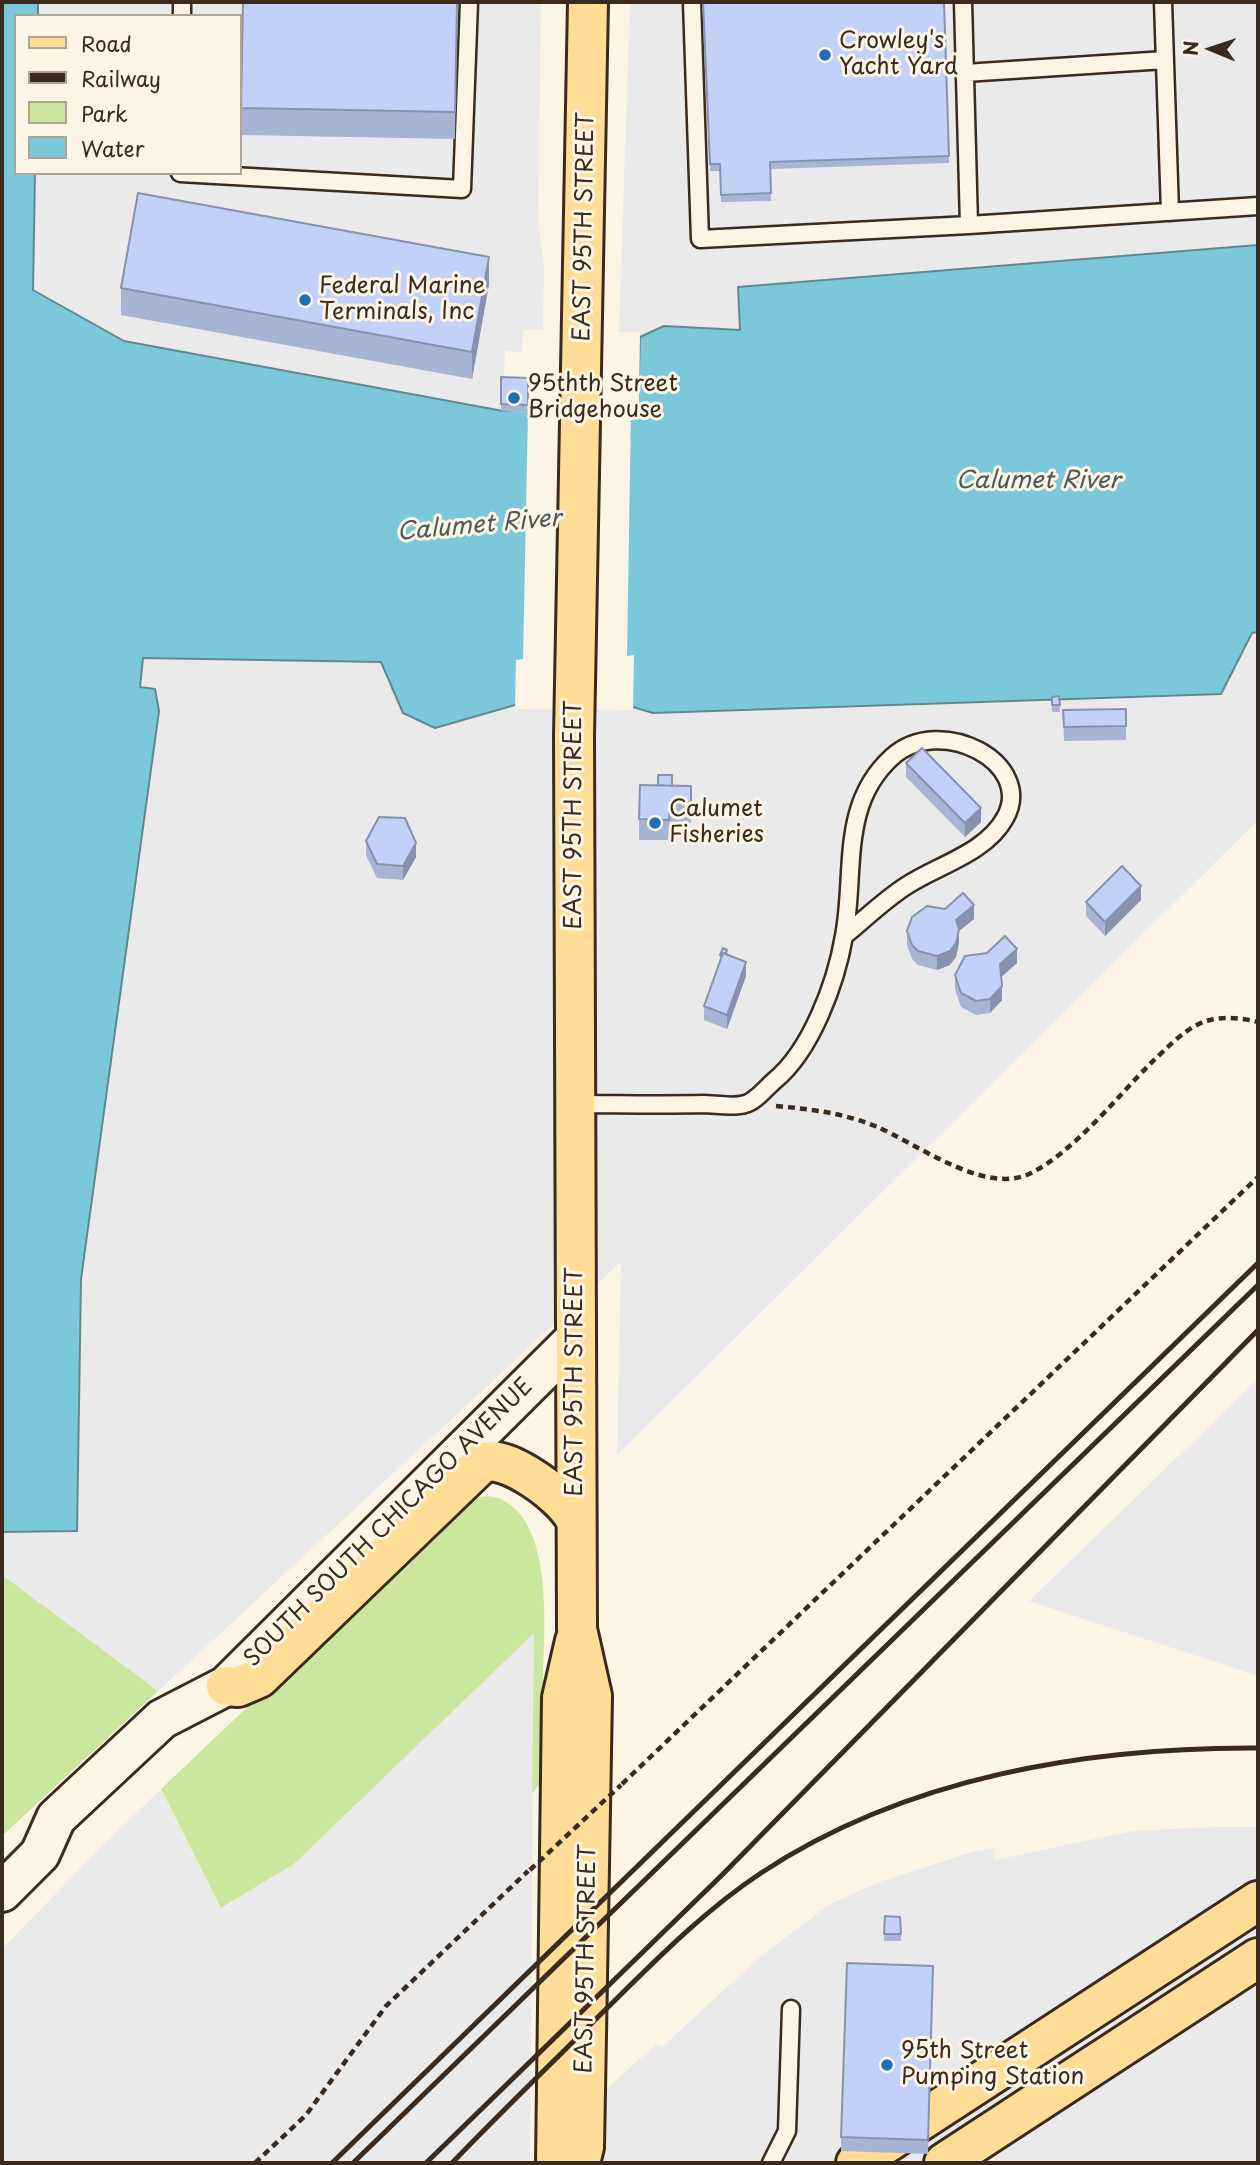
<!DOCTYPE html>
<html>
<head>
<meta charset="utf-8">
<style>
  body { margin:0 }
  #map { position:relative; width:1260px; height:2165px; overflow:hidden; background:#fcf5e5; font-family:"Playpen Sans",sans-serif }
  canvas { display:block }
  .frame { position:absolute; inset:0; border:4px solid #3b2a1e; pointer-events:none }
  .legend { position:absolute; left:14px; top:14px; width:228px; height:161px; box-sizing:border-box; background:#fcf5e5; border:2px solid #afa495; margin:0; padding:9px 12px; list-style:none; font-size:21px; color:#3b2a1e }
  .legend li { display:flex; align-items:center; gap:14px; height:35px }
  .legend b { width:35px; border:2px solid #afa495 }
  .north { position:absolute; left:1176px; top:14px; width:70px; height:70px; -webkit-text-stroke:5px #fcf5e5; paint-order:stroke; rotate:272deg; font-size:19px; font-weight:700; line-height:28px; text-align:center; color:#3b2a1e }
  .north::after { content:''; display:block; margin:auto; width:24px; height:32px; background:#3b2a1e; clip-path:polygon(50% 0,100% 100%,50% 72%,0 100%) }
</style>
</head>
<body>
<div id="map">
<canvas width="1260" height="2165"></canvas>
<div class="frame"></div>
<ul class="legend">
<li><b style="height:9px;background:#ffdd96"></b>Road</li>
<li><b style="height:9px;background:#3b2a1e"></b>Railway</li>
<li><b style="height:19px;background:#cbe79e"></b>Park</li>
<li><b style="height:19px;background:#7cc8db"></b>Water</li>
</ul>
<div class="north">N</div>
</div>
<script>
const ctx = document.querySelector('canvas').getContext('2d');
ctx.lineJoin = 'round';
function fillPath(path, color) { ctx.fillStyle = color; ctx.fill(path, 'evenodd'); }
function strokePath(path, color, width, dash) { ctx.strokeStyle = color; ctx.lineWidth = width; ctx.lineCap = dash ? 'butt' : 'round'; ctx.setLineDash(dash || []); ctx.stroke(path); }
function drawText(font, color, halo, rows, align = 'center') {
  ctx.font = font + ' "Playpen Sans",sans-serif'; ctx.lineWidth = 6; ctx.setLineDash([]); ctx.textBaseline = 'middle'; ctx.strokeStyle = halo; ctx.fillStyle = color; for (const [text, x, y, turn = 0] of rows) {
    ctx.save(); ctx.translate(x, y); ctx.rotate((+turn || 0) * Math.PI / 180); ctx.textAlign = isNaN(turn) ? turn : align; if (halo) ctx.strokeText(text, 0, 0); ctx.fillText(text, 0, 0); ctx.restore();
  }
}
fillPath(new Path2D(`
  M38 2H541L538 220 544 266 543 330H523L522 352 505 351 503 411 124 341 33 290 35 173H240V16H38Z
  M630 2H1258V245L739 287 741 330 664 326 640 337V332H619Z
  M1258 632V820L617 1455 621 1262 2 1836V1532L77 1531 81 1279 143 658 381 662 403 713 516 660 653 713 1221 694 1253 633Z
  M1258 1379V1676L1029 1601Z
  M534 1632 530 2163H2V1949L101 1847 161 1789 222 1908 294 1864Z
  M1216 1827H1258V2163H596L597 2098 656 2044 662 2047 761 1956 830 1904 879 1882 972 1852 995 1848V1860L1132 1831Z`), '#ebeaea');
fillPath(new Path2D(`
  M489 1496C556 1507 544 1630 543 1679 543 1713 542 1748 541 1782L532 1794 534 1633 294 1864 221 1908 161 1789 457 1508 479 1497Z
  M2 1575 158 1691 2 1836Z`), '#cbe79e');
const water = new Path2D(`
  M2 2H38V16H16V173H35L33 290 124 341 503 411 638 407 640 337 664 326 740 330 738 287 1258 245V632L1252 633 1221 694 653 713 633 707 515 705 435 728 403 713 381 662 143 658 140 687 155 689 159 711 81 1279 77 1531 2 1532Z`);
fillPath(water, '#7cc8db');
strokePath(water, '#62898f', 2);
fillPath(new Path2D(`
  M640 333 639 407 631 408 627 656 634 655 633 710 515 709 516 660 523 659 528 412 503 411V408L635 404 636 336Z`), '#fcf5e5');
const service = new Path2D(`
  M692 2 700 239 969 225
  M963 2 969 225 1258 206
  M1163 2 1170 212
  M182 16V2
  M965 73 1165 60
  M180 173 462 189 469 2
  M575 1104C618 1104 660 1105 703 1104 715 1104 733 1108 745 1104 755 1102 766 1088 774 1081 811 1051 836 983 844 936 856 873 839 805 892 757 940 713 1036 763 1005 818 986 853 938 865 906 886 884 900 864 920 844 936
  M771 2163 787 2131 791 2009`);
const secondary = new Path2D(`
  M2 1892 40 1854 56 1818 162 1719 226 1686 576 1338`);
const primary = new Path2D(`
  M226 1686 238 1687 259 1678 482 1463C505 1452 569 1499 576 1522
  M556 2163 562 1698 575 1641
  M580 2163 584 2147 592 1696 577 1629 574 736 588 2`);
const motorway = new Path2D(`
  M856 2163 1258 1901
  M944 2163 1258 1958`);
strokePath(service, '#3b2a1e', 21);
strokePath(secondary, '#3b2a1e', 44);
strokePath(primary, '#3b2a1e', 44);
strokePath(motorway, '#3b2a1e', 44);
strokePath(new Path2D(`
  M776 1106C810 1109 843 1113 875 1126 916 1143 984 1195 1029 1174 1073 1153 1116 1098 1151 1063 1166 1049 1185 1028 1206 1021 1222 1016 1243 1018 1258 1022
  M622 1784 1258 1177
  M255 2163 306 2115 386 2006 528 1871`), '#3b2a1e', 4.5, [7, 5]);
strokePath(service, '#fcf5e5', 16);
strokePath(secondary, '#fcf5e5', 38);
strokePath(primary, '#ffdd96', 38);
strokePath(motorway, '#ffdd96', 38);
strokePath(new Path2D(`
  M332 2163 1258 1263
  M353 2163 1258 1285
  M426 2163 722 1875 1258 1330
  M452 2163C501 2112 552 2063 602 2013 652 1964 702 1912 761 1873 906 1777 1088 1747 1258 1748`), '#3b2a1e', 5);
strokePath(new Path2D(`
  M530 1870 621 1785`), '#3b2a1e', 4.5, [7, 5]);
fillPath(new Path2D(`
  M457 2 455 139 241 135V108Z
  M703 2H944L949 163 770 169 771 201 721 202 720 171H710Z
  M489 284 472 379 121 315V288Z
  M501 377 528 378V412L501 411Z
  M1059 696 1060 712H1052V697Z
  M1126 709V740L1064 741 1063 710Z
  M906 763 981 822 965 837 906 777Z
  M672 786H691V823L670 822 669 840H639V819Z
  M366 841 416 857 403 880 377 878 366 855Z
  M1141 900 1105 936 1086 916V902Z
  M974 919 959 931V943L956 957 950 965 937 970 918 965 912 959 907 945V931Z
  M720 955H727L746 976 727 1029 704 1020V1006L720 962Z
  M1017 963 1001 977 1002 1000 990 1013 976 1015 961 1007 955 989V975Z
  M885 1916 901 1934V1941H884Z
  M933 1980 928 2154 841 2151V2137Z`), '#a7b4d4');
fillPath(new Path2D(`
  M489 257V284L472 379V352Z
  M981 808V822L965 837V823Z
  M416 843V857L403 880V866Z
  M1141 886V900L1105 936V922Z
  M974 905V919L959 931V943L956 957 950 965 937 970V956L956 920Z
  M1017 949V963L1000 978V964Z
  M746 962V976L727 1029V1015Z
  M1002 986V1000L990 1013V999Z`), '#8892ad');
const building = new Path2D(`
  M243 2H457L455 112 241 108Z
  M703 2H944L949 156 770 162 771 193 721 195 720 164H710Z
  M138 193 489 257 472 352 121 288Z
  M501 377 528 378V405L501 404Z
  M1059 696 1060 705H1052V697Z
  M1126 709V726L1064 727 1063 710Z
  M922 748 981 808 965 823 906 763Z
  M658 775H672V786L658 785Z
  M640 785 691 786V802L670 801 669 820 639 819Z
  M379 817 405 818 416 843 403 866 377 864 366 841Z
  M1122 866 1141 886 1105 922 1086 902Z
  M963 893 974 905 956 920 959 929 956 943 950 951 937 956 918 951 912 945 907 931 912 917 927 906 945 909Z
  M1005 936 1017 949 1000 964 1002 986 990 999 976 1001 961 993 955 975 965 956 987 953Z
  M723 948 727 950 726 954 723 953 722 956 720 955Z
  M723 953 746 962 727 1015 704 1006Z
  M885 1916 900 1917 901 1934H884Z
  M847 1963 933 1966 928 2140 841 2137Z`);
fillPath(building, '#c2d1f7');
strokePath(building, '#8892ad', 2);
for (const [x, y, r, color] of [
  [825,55,7,"#1f6fb2"],
  [305,300,7,"#1f6fb2"],
  [514,398,7,"#1f6fb2"],
  [655,823,7,"#1f6fb2"],
  [887,2065,7,"#1f6fb2"]
]) { const dot = new Path2D(); dot.arc(x, y, r, 0, 2 * Math.PI); ctx.fillStyle = color; ctx.fill(dot); strokePath(dot, '#fcf5e5', 2.5); }
drawText('23px', '#3b2a1e', '#fcf5e5', [
  ["Crowley's",839,42],
  ["Yacht Yard",839,68],
  ["Federal Marine",319,287],
  ["Terminals, Inc",319,313],
  ["95thth Street",528,385],
  ["Bridgehouse",528,411],
  ["Calumet",669,810],
  ["Fisheries",669,836],
  ["95th Street",901,2052],
  ["Pumping Station",901,2078]
], 'left');
drawText('23px', '#3b2a1e', '#fcf5e5', [
  ["EAST 95TH STREET",585,227,-89],
  ["EAST 95TH STREET",575,815,-90],
  ["EAST 95TH STREET",576,1382,-90],
  ["SOUTH SOUTH CHICAGO AVENUE",389,1523,-45],
  ["EAST 95TH STREET",587,1959,-89]
]);
drawText('italic 24px', '#4e5957', '#fcf5e5', [
  ["Calumet River",1038,481],
  ["Calumet River",479,526,-5]
]);
</script>
</body>
</html>
